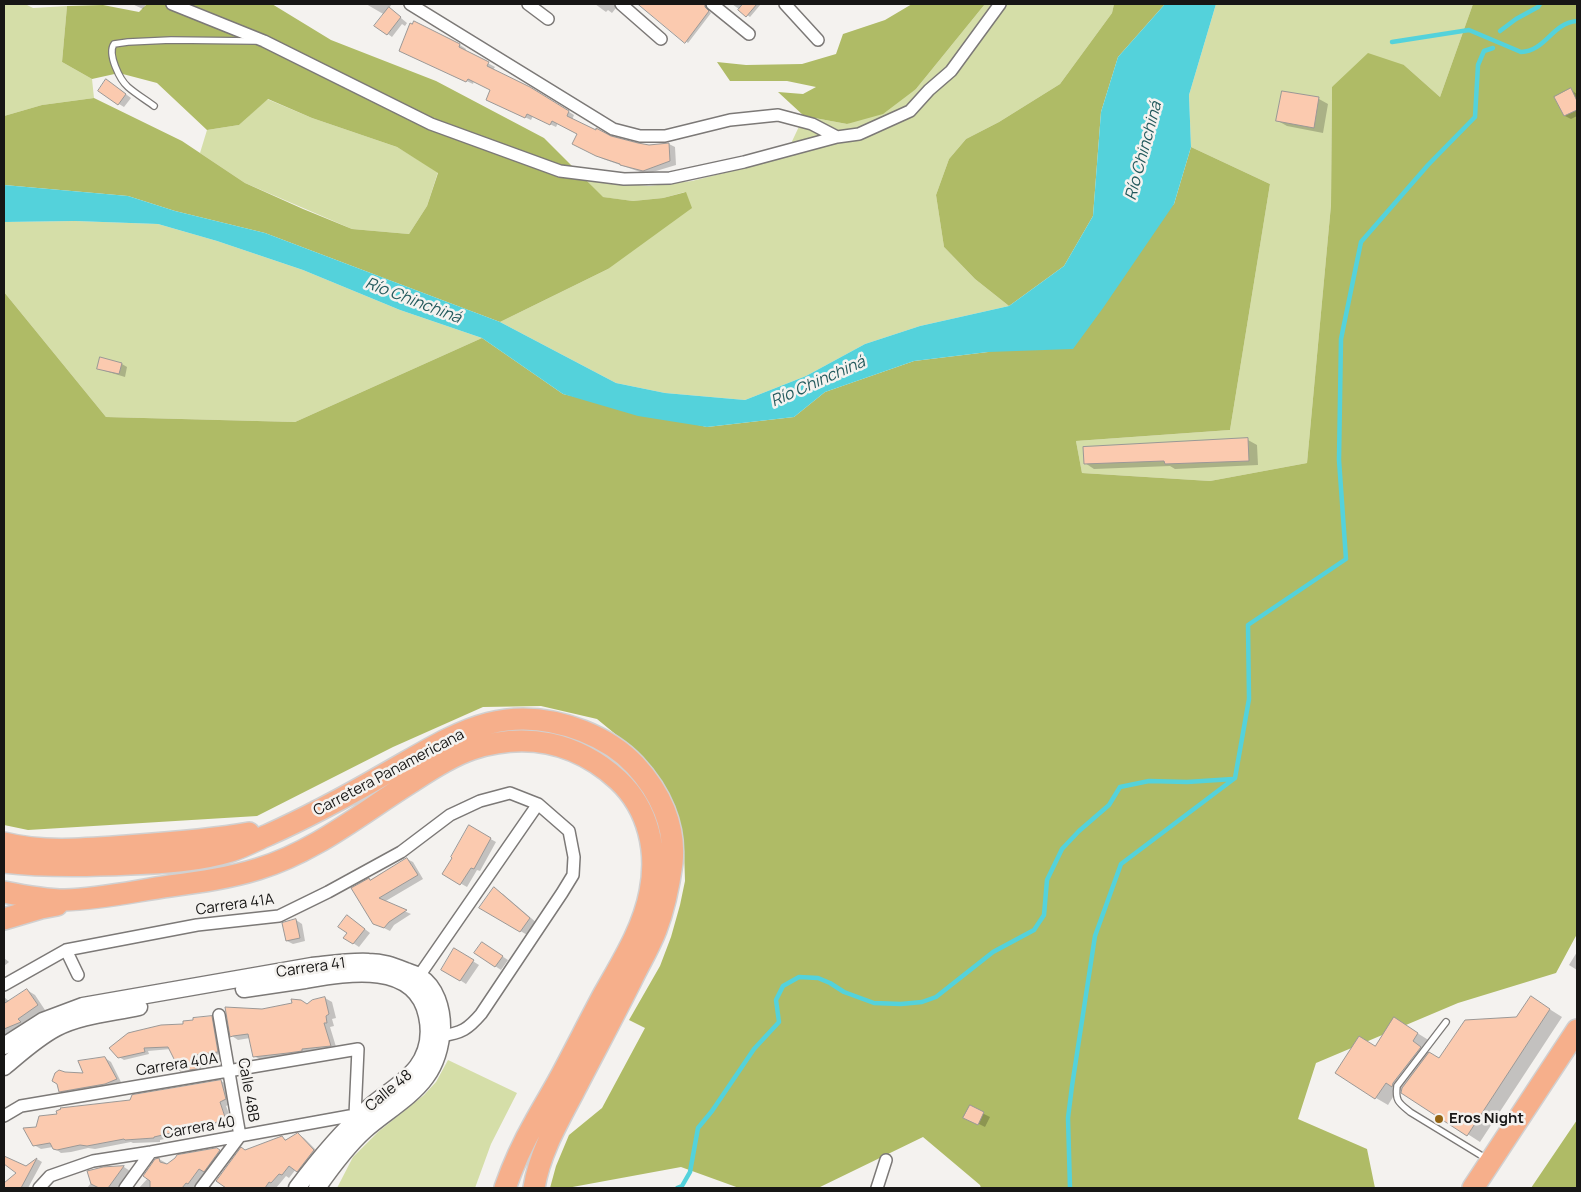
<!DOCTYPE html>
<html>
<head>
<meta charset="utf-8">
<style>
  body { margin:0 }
  #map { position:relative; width:1581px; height:1192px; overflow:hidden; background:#f4f2ef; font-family:Manrope,sans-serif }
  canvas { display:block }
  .frame { position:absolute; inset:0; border:5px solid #171615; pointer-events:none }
</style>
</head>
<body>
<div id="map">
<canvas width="1581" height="1192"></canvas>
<div class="frame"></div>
</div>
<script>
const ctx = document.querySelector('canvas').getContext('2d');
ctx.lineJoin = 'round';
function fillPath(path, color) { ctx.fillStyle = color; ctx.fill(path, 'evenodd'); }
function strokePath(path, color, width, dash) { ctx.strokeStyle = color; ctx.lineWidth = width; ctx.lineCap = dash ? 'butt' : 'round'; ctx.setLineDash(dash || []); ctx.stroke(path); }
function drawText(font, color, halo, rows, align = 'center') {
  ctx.font = font + ' Manrope,sans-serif'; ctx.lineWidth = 5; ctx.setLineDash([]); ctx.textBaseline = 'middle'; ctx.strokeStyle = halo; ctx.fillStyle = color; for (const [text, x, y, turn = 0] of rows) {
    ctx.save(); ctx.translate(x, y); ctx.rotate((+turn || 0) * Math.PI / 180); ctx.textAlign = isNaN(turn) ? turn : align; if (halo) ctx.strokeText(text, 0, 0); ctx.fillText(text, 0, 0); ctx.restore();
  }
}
fillPath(new Path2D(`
  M4 4H25L33 8 67 6 62 62 92 79 94 98 42 105 4 116Z
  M985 4H1114L1112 13 1060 84 999 122 966 139 949 159 936 195 944 247 975 279 1009 306 920 326 865 344 806 376 745 400 665 393 616 383 500 322 608 269 685 192 663 198 633 201 602 197 586 180 649 186 692 181 759 164 786 154 804 116 847 124 916 89Z
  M1216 4H1473L1440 97 1404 65 1332 87 1331 205 1307 463 1210 481 1082 473 1076 441 1230 430 1270 184 1191 147 1189 95Z
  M267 99 312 118 397 147 438 172 427 206 409 234 352 229 245 183 200 153 207 130 239 125Z
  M75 221 158 224 217 241 303 270 400 310 482 338 295 422 106 417 4 292V222Z
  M448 1060 517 1093 491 1144 475 1188H337L353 1157 378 1132 424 1095 436 1082Z`), '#d5dea8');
fillPath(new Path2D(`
  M147 4H272L331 40 436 81 544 138 603 197 633 201 663 198 686 192 692 208 608 269 500 322 265 233 175 211 128 196 4 185V116L42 105 94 98 182 141 245 183 303 209 352 229 409 234 427 206 438 173 397 147 312 118 268 99 239 125 207 130 157 83 119 73 92 79 62 62 67 6 103 5 139 12Z
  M912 4H985L916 89 883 114 847 124 804 116 778 92 803 94 816 87 787 81H730L717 62 746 65 802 64 836 54 843 34 885 20Z
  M1114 4H1165L1118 57 1101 112 1093 216 1064 266 1009 306 975 279 944 247 936 195 949 159 966 139 999 122 1060 84 1112 13Z
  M1473 4H1577V934L1556 973 1458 1003 1316 1063 1298 1119 1367 1149 1375 1188H981L980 1185 923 1137 818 1188H739L681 1167 567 1188H550L556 1166 569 1135 602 1108 645 1028 629 1020 660 966 671 937 680 905 685 881 684 848 678 828 662 787 641 755 597 719 541 706 483 707 393 747 257 816 28 830 4 825V292L106 417 295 422 482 338 563 394 707 427 794 417 825 392 914 361 988 352 1174 204 1191 147 1270 184 1230 430 1076 441 1082 473 1210 481 1307 463 1331 205 1332 87 1368 53 1404 65 1440 97Z
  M1577 1120V1188H1531Z`), '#afbb66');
fillPath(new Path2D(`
  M1165 4H1216L1189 95 1191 147 1174 204 1103 308 1073 349 988 352 914 361 825 392 794 417 707 427 638 416 563 394 482 338 400 310 303 270 217 241 158 224 75 221 4 222V185L128 196 175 211 265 233 500 322 616 383 665 393 745 400 806 376 865 344 920 326 1009 306 1064 266 1093 216 1101 112 1118 57Z`), '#54d2db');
fillPath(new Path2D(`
  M132 4H146L143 9Z
  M366 4H392L389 8 407 23 405 26 402 24 392 37 388 34 385 15Z
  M595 4H617L616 8 612 13 608 10 606 12Z
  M640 4H708V10L711 13 688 43Z
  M732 4H761L750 17Z
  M414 23 460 45 466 49 465 51 495 67 493 70 537 92 574 115 572 120 610 137 649 146 669 144 675 147 676 165 646 174 603 159 580 147 579 134 558 123 556 127 533 116 531 120 493 102 492 90 474 81 473 84 407 53Z
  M112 84 131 98 124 107 119 104Z
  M1571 90 1577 94V116L1571 119 1565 116Z
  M1319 99 1328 104 1323 133 1287 126 1278 121Z
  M122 364 127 367 125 377 105 371 99 368Z
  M1248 440 1257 445 1258 465 1175 469 1170 466 1094 469 1085 463Z
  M469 827 496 842 480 871 477 870 467 887 444 874Z
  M407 859 413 862 423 879 384 902 411 914 394 925 390 931 374 923 371 881Z
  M494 889 503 894 538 924 529 936 481 908Z
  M296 920 302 924 305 941 293 944 287 941Z
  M353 920 370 933 359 947 353 943Z
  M488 947 508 960 501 970 495 966Z
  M455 950 479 965 466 984 443 969Z
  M1577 952V970L1569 965Z
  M4 958 9 962 4 966Z
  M27 990 35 995 45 1010 4 1037V997L10 1002Z
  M325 998 332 1002 336 1018 332 1019 334 1026 330 1027 337 1050 261 1060 254 1056 250 1038 238 1040 232 1036 263 1010 308 1005Z
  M1543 1005 1562 1017 1480 1142 1398 1089 1388 1105 1376 1098V1047L1406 1026 1430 1041 1424 1049 1440 1060Z
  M211 1018 216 1021 222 1054 198 1057 202 1071 186 1074 181 1071 171 1049 148 1051 149 1054 124 1060 119 1057 185 1025Z
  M105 1058 111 1062 121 1082 111 1087 66 1094 60 1091 59 1084 85 1074Z
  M221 1081 228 1085 232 1103 226 1106 233 1124 160 1140V1142L133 1143 131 1142 95 1149 88 1148 71 1152 61 1153 53 1147 41 1149 34 1145 37 1128 131 1101Z
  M970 1107 990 1117 985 1127 971 1120Z
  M298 1134 304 1138 320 1154 304 1174 296 1169 289 1178 286 1176 276 1188H223L246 1151 282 1138 287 1140Z
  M217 1149 224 1153 206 1172 194 1188H139L148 1178 159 1159 166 1163 167 1166Z
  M4 1158 27 1167 37 1159 42 1162 28 1188H7L4 1186V1184L18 1173 4 1163Z
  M124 1167 130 1171 117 1188H87L91 1183 95 1170Z`), '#0003');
strokePath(new Path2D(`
  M1500 31 1516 19 1538 7 1540 4
  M1392 42 1469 30 1521 52C1546 51 1552 23 1577 21
  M677 1188 682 1186 690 1172 698 1128 712 1111 754 1049 779 1022 776 1000 783 986 799 977 818 978 830 983 844 992 874 1003 901 1004 922 1002 936 997 993 952 1034 930 1044 915 1047 880 1062 849 1079 831 1109 805 1120 787 1149 781 1187 782 1233 779
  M1070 1188 1068 1118 1072 1086 1095 936 1121 864 1235 778 1249 699 1248 625 1346 559 1339 460 1341 339 1361 242 1428 165 1475 117 1478 65 1484 51 1493 48`), '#54d2db', 4.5);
const building = new Path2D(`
  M638 4H705V7L709 11 685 43Z
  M743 4H757L746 17 738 10Z
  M389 7 401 17 387 35 374 26Z
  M414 21 460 44 459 47 489 62 487 66 530 87 569 111 567 116 596 130V128L611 136 638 143 649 145 669 143 670 161 643 171 620 165V164L596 156 572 144 577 134 552 121 550 125 527 114 525 118 486 100 490 90 468 79 466 82 399 51 410 23 412 24Z
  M106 79 126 94 118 105 98 91Z
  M1571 88 1577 101V110L1564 116 1554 97Z
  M1282 91 1319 97 1314 128 1276 121Z
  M100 357 122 363 119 374 97 369Z
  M1248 438 1249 461 1165 464 1164 461 1084 464 1083 447Z
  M469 825 491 838 474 869 471 868 460 885 442 874 452 858 451 857Z
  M407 858 418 875 379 898 407 910 389 922 384 928 373 924 351 888 369 878 370 880Z
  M494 887 530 918 520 932 479 908Z
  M347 915 365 929 353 944 343 938 347 933 338 927Z
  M296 919 300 938 286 941 282 923Z
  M482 942 503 956 495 967 474 953Z
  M454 948 474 960 460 981 441 970Z
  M27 989 38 1005 18 1019 21 1022 4 1029V1004Z
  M1531 996 1550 1009 1467 1136 1401 1093 1402 1088 1429 1052 1439 1058 1465 1020 1516 1017Z
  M325 997 329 1014 326 1016 327 1023H324L331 1046 302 1049V1051L288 1053 253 1057 248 1034 233 1036 230 1037 225 1007 262 1009 292 1003 291 999 301 1000 307 1004 312 1000Z
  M212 1016 218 1052 194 1055 197 1069 180 1071 168 1047 144 1048 145 1052 118 1058 109 1048 128 1033 136 1031 161 1025 183 1024V1021L193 1020V1018Z
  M1394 1017 1418 1033 1413 1041 1421 1047 1393 1083 1392 1087 1386 1083 1375 1099 1335 1073 1359 1036 1375 1046Z
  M105 1057 117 1079 105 1084 59 1092 57 1084 52 1081 55 1073 59 1070 65 1072 83 1073 78 1061Z
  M221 1080 226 1099 220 1102 226 1120 154 1137V1138L125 1140 124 1139 87 1146 80 1145 57 1150 53 1149 50 1143 33 1146 23 1128 36 1127 39 1116 57 1114 56 1111 61 1109 60 1108 130 1100 132 1095Z
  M970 1105 984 1112 978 1125 963 1118Z
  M298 1133 314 1150 297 1172 289 1166 282 1175 279 1174 271 1183 269 1182 265 1188H226L216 1181 241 1147 245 1150 282 1136 285 1140Z
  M217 1148 220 1150 204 1172 199 1169 188 1184 186 1183 182 1188H150V1181L143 1176 155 1159 159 1158 160 1162 167 1164 175 1158 177 1155Z
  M4 1156 26 1166 37 1158 21 1188H4V1183L16 1173 4 1164Z
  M124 1166 108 1188H99L91 1184 87 1171 103 1167Z`);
fillPath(building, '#fbcaaf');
strokePath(building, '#9b9896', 1);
const lane = new Path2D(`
  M154 106C146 100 136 94 128 87 120 80 107 54 114 44L128 42 171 40 255 41
  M1446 1022 1397 1086C1395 1101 1399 1103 1410 1112L1487 1159`);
const street = new Path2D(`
  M172 4 264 41 431 124 560 171 624 179 670 178 744 162 837 137 859 134 910 111 929 90 951 71 1000 4
  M410 4 613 129 640 136H665L730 120 778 115 812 124 837 137
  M528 4 548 19
  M621 4 661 39
  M712 4 749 34
  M785 4 818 40
  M66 950 78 975
  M419 976 538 804
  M4 985 66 950 197 925 279 916 328 892 401 852 450 815 480 801 510 793 538 804 569 831 574 857 573 875 562 893 481 1014C468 1029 462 1033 441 1036
  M4 1116 21 1106 358 1049 355 1115
  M39 1188 50 1176 93 1161 151 1152 355 1115
  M125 1188 151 1152
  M201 1188 240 1136 219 1015
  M877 1188 886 1160`);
const secondary = new Path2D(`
  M244 989C264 986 284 983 305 980 346 973 416 960 427 1016 431 1034 428 1052 417 1067 403 1085 382 1095 365 1111 339 1134 318 1160 297 1188
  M4 1046 43 1021 83 1006 312 966C331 964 350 961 369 962 383 962 393 966 406 971 410 973 416 974 420 977 436 987 442 1009 442 1027 441 1045 437 1062 426 1077 411 1098 384 1113 365 1130 347 1146 331 1168 317 1188
  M4 1067C21 1053 37 1038 56 1028 81 1015 112 1013 139 1007`);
const highway = new Path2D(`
  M4 843C43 853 86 849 127 846 168 843 209 840 249 833
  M4 862C45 867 88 866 130 864 163 863 199 861 231 851 244 847 256 840 268 835 308 817 347 796 385 774 453 736 501 699 583 731 603 739 620 749 635 765 660 792 676 826 672 863 669 885 664 909 656 930 649 948 639 964 631 981 612 1019 592 1056 573 1093 557 1123 539 1155 534 1188
  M4 892C24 896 45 900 65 900 100 899 135 891 170 886 200 882 229 878 258 869 315 852 363 812 413 781 431 769 451 756 472 749 526 732 576 742 618 780 649 809 658 852 650 892 643 929 622 962 604 994 589 1022 575 1050 560 1078 552 1093 543 1107 535 1122 523 1143 513 1165 505 1188
  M4 919 41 908 57 905
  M1473 1188 1577 1030`);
strokePath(lane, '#7c7977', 8);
strokePath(street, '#7c7977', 14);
strokePath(secondary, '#7c7977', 19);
strokePath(highway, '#d1d0d0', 24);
strokePath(lane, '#fff', 5.5);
strokePath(street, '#fff', 11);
strokePath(secondary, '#fff', 16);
strokePath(highway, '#f6af8b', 21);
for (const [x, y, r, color] of [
  [1439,1119,5,"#946413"]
]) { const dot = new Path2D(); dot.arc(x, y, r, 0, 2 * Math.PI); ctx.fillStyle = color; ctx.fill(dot); strokePath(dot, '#f4f2ef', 2); }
drawText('15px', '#171615', '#f4f2ef', [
  ["Carretera Panamericana",389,773,-28],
  ["Carrera 41A",235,905,-8],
  ["Carrera 41",311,968,-8],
  ["Carrera 40A",177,1065,-9],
  ["Calle 48B",248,1090,80],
  ["Calle 48",389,1091,-40],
  ["Carrera 40",199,1128,-10]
]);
drawText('bold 15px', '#171615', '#f4f2ef', [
  ["Eros Night",1449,1119]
], 'left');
drawText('italic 16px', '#245a5d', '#f4f2ef', [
  ["Río Chinchiná",1144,151,-75],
  ["Río Chinchiná",413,301,21],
  ["Río Chinchiná",818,382,-24]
]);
</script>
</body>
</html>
